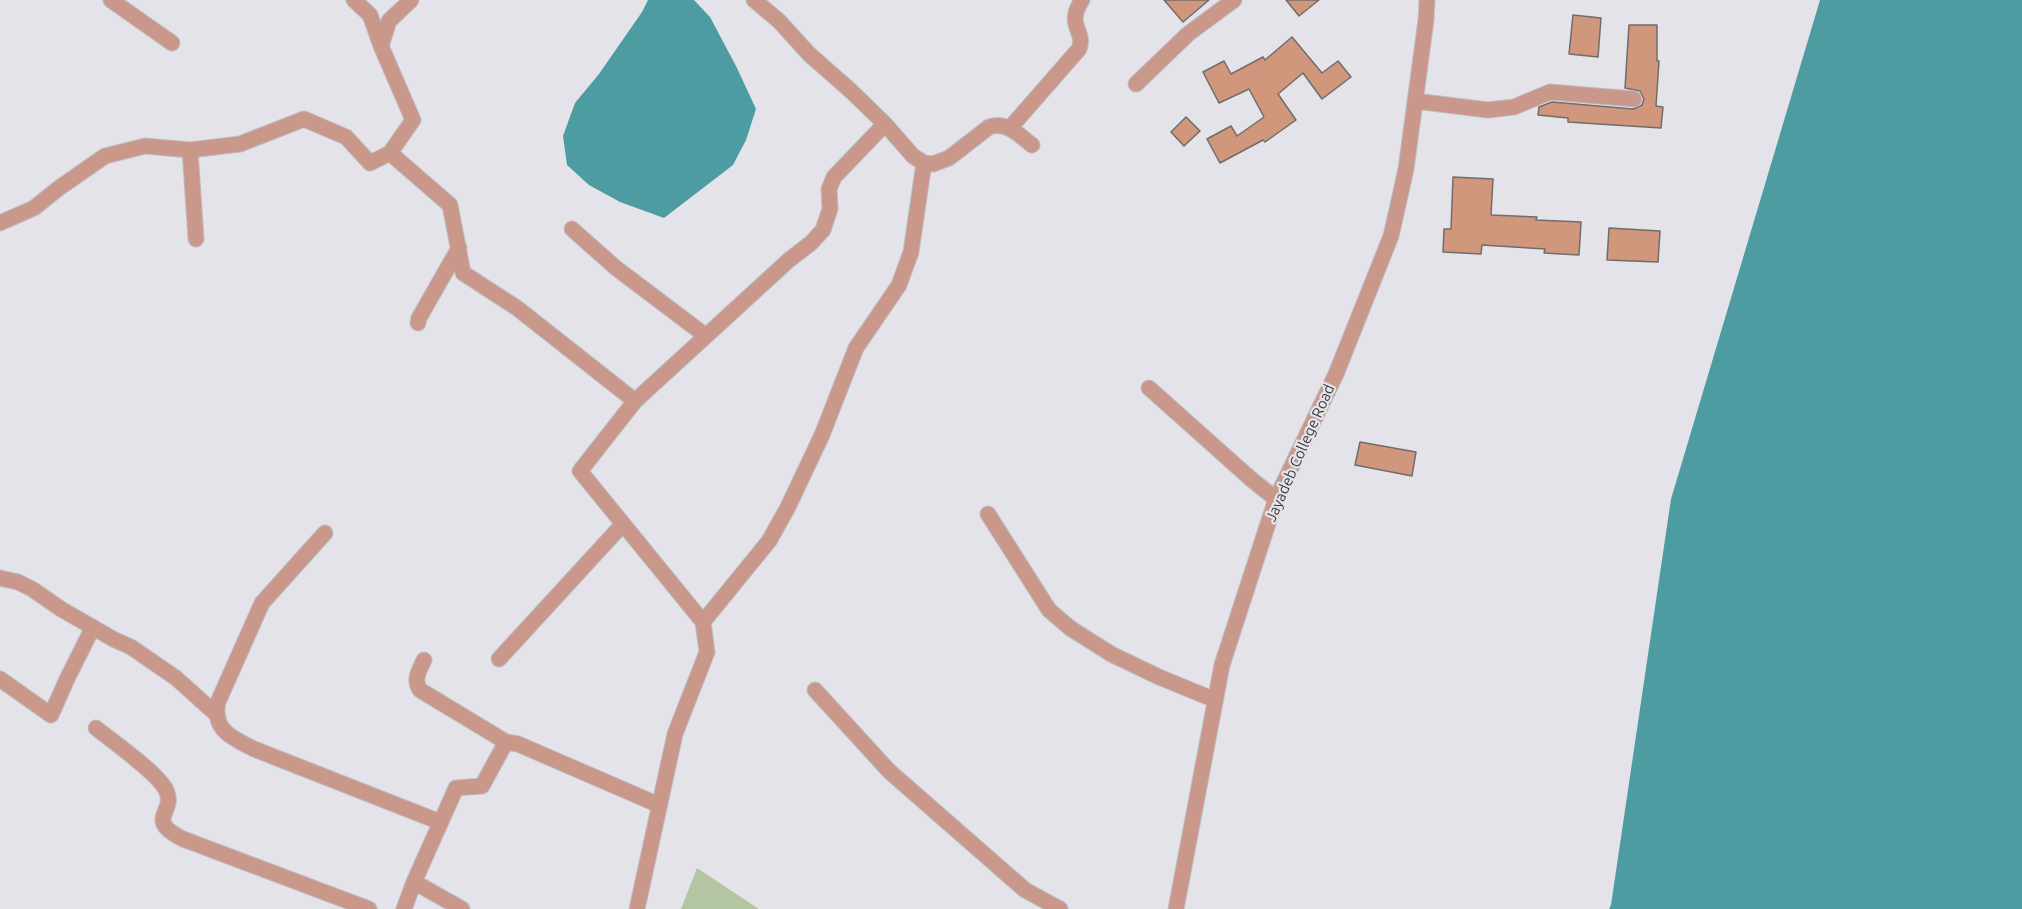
<!DOCTYPE html>
<html>
<head>
<meta charset="utf-8">
<style>
  body { margin:0 }
  canvas { display:block; background:#e3e3e9 }
</style>
</head>
<body>
<canvas width="2022" height="909"></canvas>
<script>
const ctx = document.querySelector('canvas').getContext('2d');
ctx.lineJoin = 'round';
function fillPath(path, color) { ctx.fillStyle = color; ctx.fill(path, 'evenodd'); }
function strokePath(path, color, width, dash) { ctx.strokeStyle = color; ctx.lineWidth = width; ctx.lineCap = dash ? 'butt' : 'round'; ctx.setLineDash(dash || []); ctx.stroke(path); }
function drawText(font, color, halo, rows, align = 'center') {
  ctx.font = font + ' Ubuntu,sans-serif'; ctx.lineWidth = 4.5; ctx.setLineDash([]); ctx.textBaseline = 'middle'; ctx.strokeStyle = halo; ctx.fillStyle = color; for (const [text, x, y, turn = 0] of rows) {
    ctx.save(); ctx.translate(x, y); ctx.rotate((+turn || 0) * Math.PI / 180); ctx.textAlign = isNaN(turn) ? turn : align; if (halo) ctx.strokeText(text, 0, 0); ctx.fillText(text, 0, 0); ctx.restore();
  }
}
fillPath(new Path2D(`
  M697 868 759 909H681Z`), '#b4c5a1');
fillPath(new Path2D(`
  M648 0H694L710 17 737 68 756 109 746 140 733 165 664 218 620 202 589 185 567 165 563 136 575 103 599 74 642 12Z
  M1820 0H2022V909H1609L1611 905 1671 499Z`), '#4c9ca1');
const building = new Path2D(`
  M1164 0H1209L1183 22Z
  M1286 0H1319L1299 16Z
  M1573 15 1601 18 1598 57 1569 54Z
  M1629 25H1657V61H1659L1656 106 1663 107 1661 128 1568 122V118L1538 115 1539 107 1552 102 1633 109 1642 105 1644 99 1640 91 1625 88Z
  M1292 37 1322 73 1338 61 1351 77 1322 99 1303 73 1278 94 1296 120 1265 142 1263 140 1220 163 1207 139 1231 126 1237 136 1264 117 1249 89 1219 103 1203 72 1224 61 1231 74 1263 57 1265 60Z
  M1186 117 1200 131 1184 146 1171 132Z
  M1453 177 1493 179 1491 215 1537 217 1536 220 1581 222 1579 255 1544 253 1545 249 1482 245 1481 254 1443 252 1444 229H1451Z
  M1609 228 1660 231 1658 262 1607 260Z
  M1360 442 1416 452 1412 476 1355 465Z`);
fillPath(building, '#d1977d');
strokePath(building, '#726c69', 1.5);
const minor = new Path2D(`
  M111 0 172 43
  M354 0 370 15 381 46
  M754 0 779 21 809 54 851 91 885 124 913 156 924 163 933 164 949 158 989 127C1007 121 1019 135 1032 145
  M1136 84 1188 34 1234 0
  M1415 101 1488 110 1514 107 1550 92 1634 99
  M1010 128 1079 49C1086 30 1065 26 1082 0
  M190 150 196 239
  M390 153 450 205 463 273 517 308 635 401 789 260 811 243 823 230 830 209 829 189 834 177 885 124
  M0 223 34 208 59 188 105 156 145 146 190 150 240 144 304 119 346 137 370 163 390 153 413 120 381 46 389 21 411 0
  M572 229 616 268 706 336
  M418 323 419 318 459 248
  M1149 388 1251 479 1276 499
  M635 401 580 471 703 622 707 652 675 734 637 909
  M988 514 1049 610 1070 628 1111 654 1159 677 1215 700
  M325 533 262 603 218 702C212 731 233 738 254 749L440 822
  M0 578 18 582 32 589 61 609 113 639 131 647 176 678 216 714
  M703 622 769 541 788 507 822 435 856 348 899 285 911 252 924 163
  M499 659 623 524
  M424 660C419 671 413 679 420 690L506 742
  M0 679 51 715 67 679 93 627
  M815 690 889 771 1025 890 1060 909
  M96 728C112 741 158 773 166 790 177 813 143 819 183 839L369 909
  M404 909 414 882
  M462 909 414 882 456 788 482 786 506 742 518 744 659 805
  M1176 909 1222 665 1276 499 1336 374 1391 236 1406 169 1426 20 1427 0`);
strokePath(minor, '#bebec4', 17);
strokePath(minor, '#c9988b', 15);
drawText('15px', '#3d3d3f', '#e3e3e9', [
  ["Jayadeb College Road",1300,453,-66]
]);
</script>
</body>
</html>
